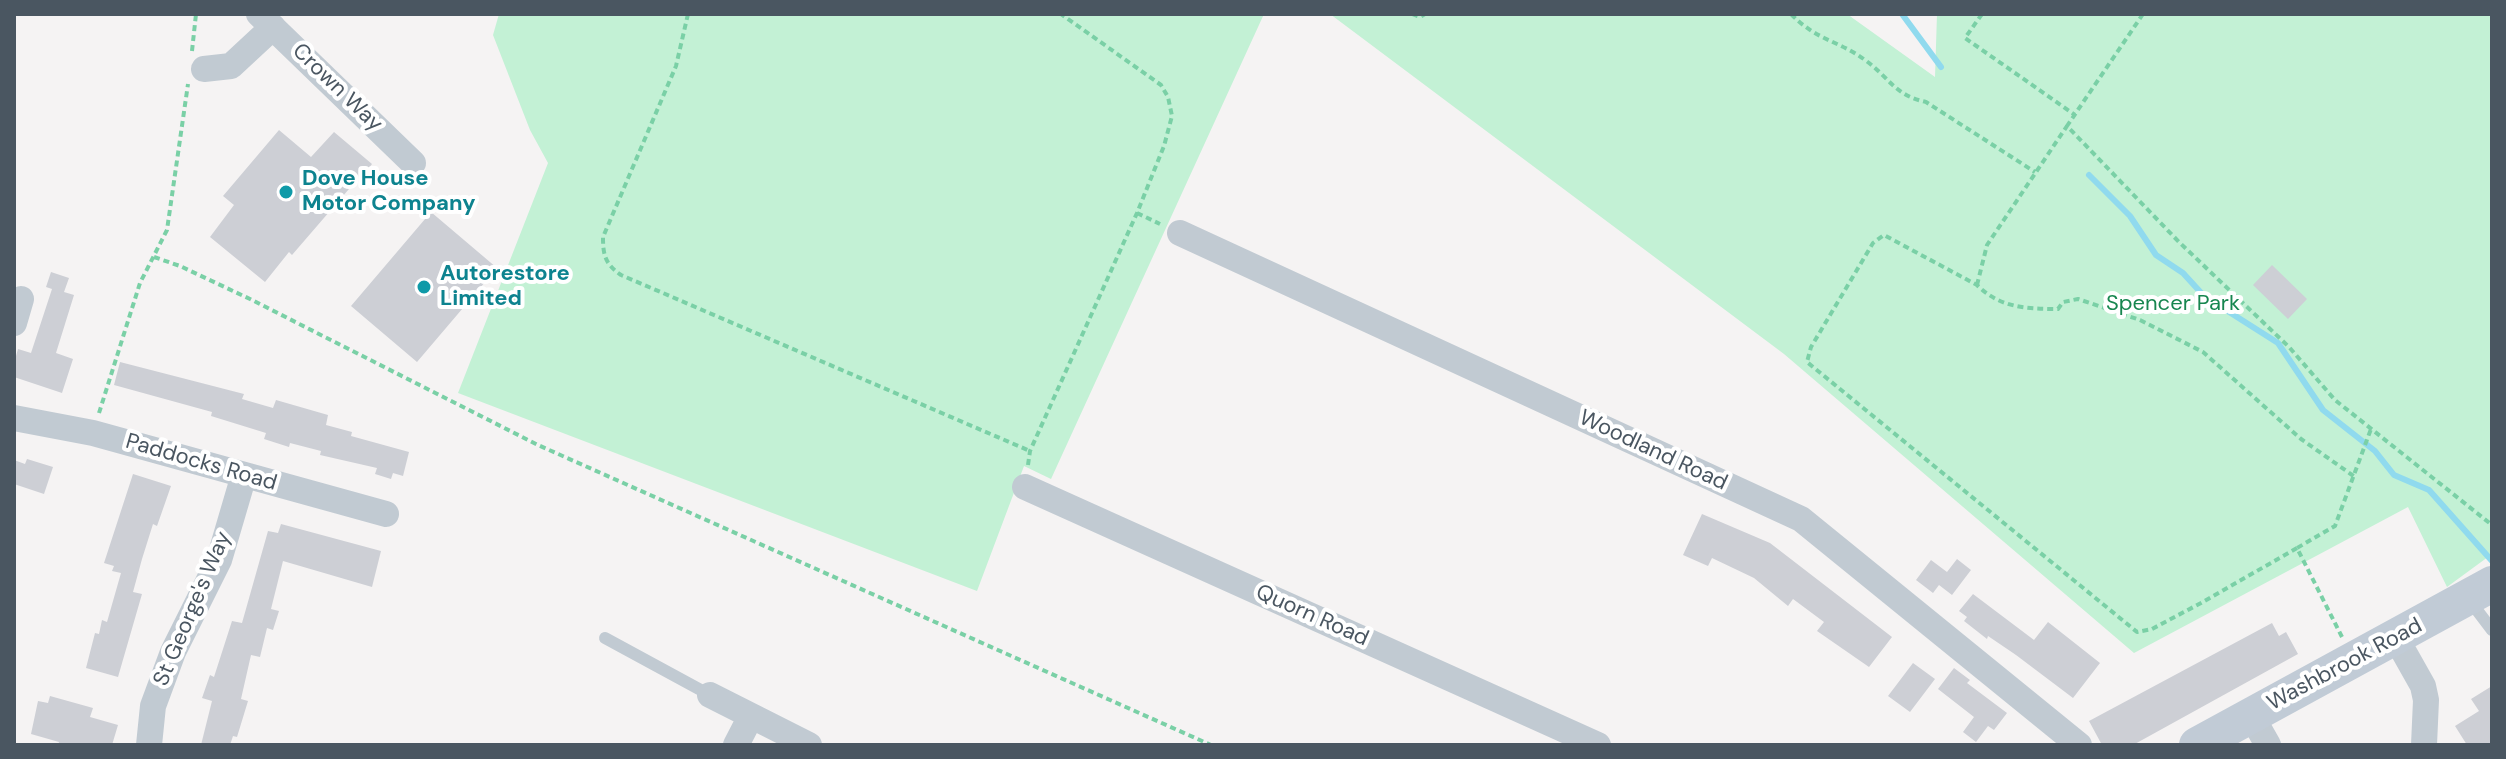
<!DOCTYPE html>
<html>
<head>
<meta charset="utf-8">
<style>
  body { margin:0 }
  #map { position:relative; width:2506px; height:759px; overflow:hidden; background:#f5f3f3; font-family:"DM Sans",sans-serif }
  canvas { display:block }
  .frame { position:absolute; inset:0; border:16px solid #4a5661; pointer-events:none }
</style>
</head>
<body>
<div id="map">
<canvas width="2506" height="759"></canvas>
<div class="frame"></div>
</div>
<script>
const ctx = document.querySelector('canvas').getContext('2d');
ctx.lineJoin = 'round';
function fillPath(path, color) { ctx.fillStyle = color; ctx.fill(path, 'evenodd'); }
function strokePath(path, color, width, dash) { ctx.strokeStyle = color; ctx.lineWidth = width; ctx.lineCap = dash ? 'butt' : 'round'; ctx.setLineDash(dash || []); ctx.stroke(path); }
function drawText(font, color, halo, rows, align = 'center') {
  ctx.font = font + ' "DM Sans",sans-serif'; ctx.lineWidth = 8; ctx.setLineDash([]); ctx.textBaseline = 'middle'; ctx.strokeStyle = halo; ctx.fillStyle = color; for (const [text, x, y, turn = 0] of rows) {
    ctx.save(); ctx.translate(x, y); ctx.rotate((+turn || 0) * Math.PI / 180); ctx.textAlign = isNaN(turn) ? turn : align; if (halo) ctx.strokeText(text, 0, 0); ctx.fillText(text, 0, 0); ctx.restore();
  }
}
fillPath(new Path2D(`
  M499 14H1264L1051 479 1024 466 977 591 458 393 548 163 530 130 493 35Z
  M1330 14H1847L1935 77 1937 14H2492V554L2447 587 2408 507 2134 653 1784 354Z`), '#c3f1d5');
strokePath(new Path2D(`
  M1902 14 1941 67
  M2089 175 2130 216 2156 255 2183 273 2204 296 2278 343 2323 410 2375 451 2394 475 2429 490 2492 561`), '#90daee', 6);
fillPath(new Path2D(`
  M279 130 311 157 334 132 372 164 357 184 355 182 292 255 289 252 265 282 210 237 234 205 223 196Z
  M431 212 497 268 417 362 351 306Z
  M2272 265 2307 299 2288 319 2253 285Z
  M51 272 69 278 64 292 74 295 56 353 73 359 62 393 14 377V363L18 349 31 353 52 289 46 287Z
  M120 362 244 394 242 399 273 408 276 400 328 415 326 425 352 432 351 436 409 452 403 476 393 473 391 479 375 474 377 468 320 455 321 451 290 443 289 447 264 439 266 433 211 416 212 412 114 385Z
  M27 459 53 467 44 494 14 484V460L25 464Z
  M133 474 171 486 157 526 153 524 142 559 133 592 142 594 118 677 86 668 95 633 99 634 102 620 107 622 121 573 112 571 114 566 104 563Z
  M1702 514 1770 543 1892 637 1869 667 1817 631 1824 622 1793 599 1788 606 1754 578 1712 558 1708 566 1683 555Z
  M281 524 381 551 372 587 283 561 271 609 279 611 273 630 267 628 260 657 251 655 241 699 248 701 237 737 233 736 230 745H201L212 701 202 698 210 675 214 677 232 621 242 623 268 531 278 533Z
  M1957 559 1971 570 1952 595 1939 585 1933 593 1916 580 1931 560 1947 572Z
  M1973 594 2034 640 2048 622 2100 663 2073 698 2016 655 1988 636 1987 639 1964 621 1967 617 1959 611Z
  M2272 623 2279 636 2286 632 2298 654 2133 745H2102L2089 721Z
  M1913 663 1935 679 1910 712 1888 696Z
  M1954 668 1970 680 1967 683 2007 713 1994 730 1988 726 1976 742 1963 732 1974 717 1938 689Z
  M2492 686V745H2467L2455 726 2479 711 2471 699Z
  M50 696 93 708 90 717 118 725 112 745H58L59 742 31 734 38 701 48 703Z`), '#cdcfd5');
strokePath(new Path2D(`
  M688 14 676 66 603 237C603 255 605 264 621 275L1030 451
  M1412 14 1420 17 1425 14
  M1791 14C1817 41 1840 41 1865 60 1890 78 1894 95 1926 102L2035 172
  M1982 14 1965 38 2075 115
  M2143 14 2067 126 2179 242 2289 347 2335 400 2492 525
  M192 51 196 14
  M1137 213 1160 224
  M154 257 180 266 250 299 538 445 1211 745
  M1977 285 1987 245 2067 126
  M99 413 140 283 167 230 188 84
  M1028 465 1030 451 1137 213 1164 146 1172 116 1168 97 1161 85 1061 14
  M2297 548 2201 603 2152 629 2137 632 1807 362 1811 347 1873 243 1884 235 1977 285C2000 308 2027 309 2058 309L2063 302 2078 299 2140 320 2203 352 2301 439 2355 477
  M2342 637 2297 548 2335 526 2371 429`), '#7ad0a6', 4, [6, 4]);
strokePath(new Path2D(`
  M2470 601 2492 630
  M605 638 710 695`), '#c1cad2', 12);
strokePath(new Path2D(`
  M259 14 413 163
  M204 69 231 66 273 27
  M1180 233 1801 519 2079 745
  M14 323 21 299
  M14 418 93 433 386 514
  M1025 487 1598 745
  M2396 638 2423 686 2426 700 2424 745
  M710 695 809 745
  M2251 715 2268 745
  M149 745 153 706 173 652 219 560 244 475
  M736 745 751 716`), '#c1cad2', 26);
strokePath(new Path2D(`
  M2197 745 2492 584`), '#c1cbd6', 36);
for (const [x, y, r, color] of [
  [286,192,8,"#0f9aa8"],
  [424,287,8,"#0f9aa8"]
]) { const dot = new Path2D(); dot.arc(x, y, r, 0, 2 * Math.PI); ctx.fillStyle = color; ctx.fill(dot); strokePath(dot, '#fff', 3); }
drawText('22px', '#4a5661', '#fff', [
  ["Crown Way",337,88,44],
  ["Woodland Road",1653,451,25],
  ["Paddocks Road",201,463,16],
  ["St George's Way",193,609,-67],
  ["Quorn Road",1312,616,24],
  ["Washbrook Road",2345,665,-28]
]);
drawText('bold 22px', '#0d838f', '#fff', [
  ["Dove House",302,179],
  ["Motor Company",302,204],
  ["Autorestore",440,274],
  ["Limited",440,299]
], 'left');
drawText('22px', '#17864f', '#fff', [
  ["Spencer Park",2173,304]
]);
</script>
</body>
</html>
